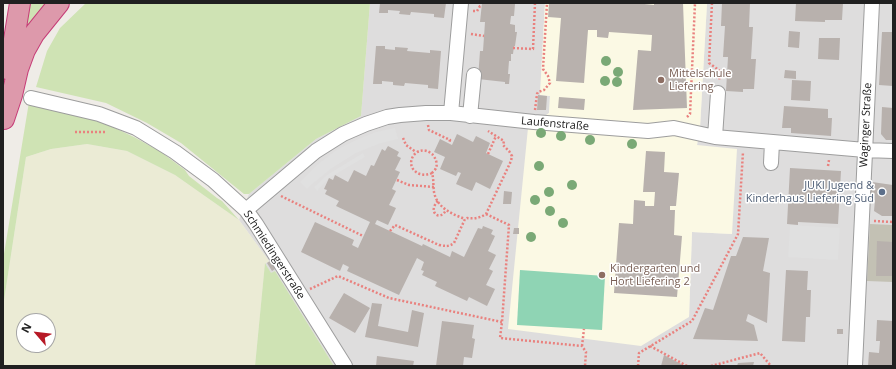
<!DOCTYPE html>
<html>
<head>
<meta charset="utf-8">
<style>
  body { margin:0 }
  #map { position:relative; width:896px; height:369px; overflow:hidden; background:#efece7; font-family:"Open Sans",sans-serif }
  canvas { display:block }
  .frame { position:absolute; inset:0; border:4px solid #202020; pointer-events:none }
  .north { position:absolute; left:16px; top:313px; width:40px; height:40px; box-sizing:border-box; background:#fff; border:1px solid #a6a6a6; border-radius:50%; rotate:298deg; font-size:11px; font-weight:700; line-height:16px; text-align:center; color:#202020 }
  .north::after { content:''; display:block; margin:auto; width:14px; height:18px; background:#b71926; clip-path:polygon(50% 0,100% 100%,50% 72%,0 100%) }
</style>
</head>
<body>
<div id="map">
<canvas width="896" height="369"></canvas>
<div class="frame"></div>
<div class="north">N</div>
</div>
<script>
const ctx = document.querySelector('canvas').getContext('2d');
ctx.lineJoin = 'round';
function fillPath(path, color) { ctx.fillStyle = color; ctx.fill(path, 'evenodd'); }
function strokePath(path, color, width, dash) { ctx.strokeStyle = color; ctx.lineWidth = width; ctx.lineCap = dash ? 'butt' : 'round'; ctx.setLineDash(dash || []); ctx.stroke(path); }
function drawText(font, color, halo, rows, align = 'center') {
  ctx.font = font + ' "Open Sans",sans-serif'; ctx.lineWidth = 3; ctx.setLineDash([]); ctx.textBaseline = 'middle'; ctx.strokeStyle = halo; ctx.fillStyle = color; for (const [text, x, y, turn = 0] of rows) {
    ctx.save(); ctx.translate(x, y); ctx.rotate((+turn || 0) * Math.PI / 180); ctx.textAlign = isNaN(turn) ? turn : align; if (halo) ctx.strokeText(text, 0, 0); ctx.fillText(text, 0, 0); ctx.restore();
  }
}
fillPath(new Path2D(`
  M370 3H545L540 95 550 96 549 113 528 128 689 317 692 232 732 234 697 145 700 128 707 3H893V366H334L275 271 271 274 265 263 269 261 239 220 249 194 316 139 361 116Z`), '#dedddd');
fillPath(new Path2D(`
  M545 3H707L700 128 697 145 737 149 732 234 692 232 689 317 641 346 508 329 528 128 549 113 550 96 540 95Z`), '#fbf9e4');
fillPath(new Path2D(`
  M870 224 893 225V282L867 281Z`), '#c3c1b4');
fillPath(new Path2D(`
  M87 144 127 151 175 175 239 220 269 261 265 264 255 366H3V307L26 157 51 149ZM24 321H48V345H24Z`), '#ebebd5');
fillPath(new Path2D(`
  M29 3H51L28 33 25 28Z
  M86 3H370L361 116 316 139 249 194H244L181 143 147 123 106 103 36 87 47 51 60 28Z
  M29 102 65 110 102 122 134 137 161 152 185 170 189 176 217 198 222 201 239 220 175 175 127 151 87 144 51 149 26 157 3 307V260Z
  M265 263 271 273 275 271 334 366H255Z`), '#cfe3b4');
fillPath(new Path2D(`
  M520 270 605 276 602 330 517 325Z`), '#8fd4b4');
fillPath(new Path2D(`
  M395 128 398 139 378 144 356 153 332 168 311 185 307 189 300 182 317 165 335 151 356 140 376 132Z
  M363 153 365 157 329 178 317 191 314 187 327 175Z
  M790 225 840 228 838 260 788 257Z`), '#e0e0e0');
fillPath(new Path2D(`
  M380 3H446L444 18 434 17V14L411 12 410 15 399 14 400 11 388 10V13H379Z
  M482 3 515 4 514 16H511L510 24 515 25V32H517L515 46H514L513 54H511V61H509L508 74H510L509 84H505V82L478 79 480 51H483L485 22H480Z
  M549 3H635L654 5V3H683L687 108 633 110 638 50 651 51 652 35 609 32 608 38 597 37V30H588L584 83 556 81 561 18 548 17Z
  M722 3H750L749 27H753L751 59H756L754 89H743V92L726 91 728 57H723L725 26H721Z
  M796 3H843L842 20H825V22L795 21Z
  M789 31 800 32 799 48 788 47Z
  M882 32H893V86L879 85Z
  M819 38H840L839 60 818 59Z
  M376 46H385V49L395 50V47L408 48 407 51 430 53V50L441 51 438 89 428 88V85L405 83 404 86 393 85V82L382 81V84H373Z
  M785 70 796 71V79L784 78Z
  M792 80 811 81 810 101 791 100Z
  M538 95 547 96 546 110H537Z
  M559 97 585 99 584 110 558 108Z
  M784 106 828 109V118H832L831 136 791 133V128H782Z
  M882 107 893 108V140H886L881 134Z
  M457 134 473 142 476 136 490 143 486 153 503 161 490 189 476 182 472 191 456 184 461 173 458 172 456 176 440 169 445 157 434 152 440 139 452 145Z
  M388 146 399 152 397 156 401 158 395 170 400 172 392 189 396 191 389 205 396 208 388 225 377 220 375 224 422 246 423 244 450 257 452 251 464 257 478 228 482 229 483 226 493 230 491 234 495 236 488 251 496 255 489 269 493 271 486 285 495 289 487 306 469 297 467 301 435 286 437 282 422 275 424 271 421 270 424 262 417 258 399 295 347 271 349 267 343 264 340 271 301 252 315 222 354 240 352 245 358 248 370 222 336 206 339 201 325 194 327 190 324 189 329 178 333 180 335 175 348 182 354 170 366 176 371 165 374 166 382 149 385 151Z
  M646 151 665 152 664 172 679 173 676 206H670V210H675L674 235 682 236 677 297 614 293 619 223 633 224 634 200 645 201V206H654L655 192H643Z
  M790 168 841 171 838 224 798 222V225L787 224Z
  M872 182 893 185V216H882L874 211 875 200 870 199Z
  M504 191 512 192 511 204H503Z
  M514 228H519V234H513Z
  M743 237 769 238 763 271 770 273 767 323 748 314 746 321 754 325 758 341 693 339 705 308 713 310 731 256H736Z
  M877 241 893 242V276H876Z
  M270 261 275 269 272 271 267 263Z
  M786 270 808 271 807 290H811L810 317H806L805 342 782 341Z
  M344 293 370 308 355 333 329 318Z
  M372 303 382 304 378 326 408 332 412 310 424 313 418 347 365 337Z
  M877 320 893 321V366H868L869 352 879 353 880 341H876Z
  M442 321 474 325 472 338 475 339 472 358 464 357 463 366H436Z
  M837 329H843V334H837Z
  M664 355 685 366H661Z
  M377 356 414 361 413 366H376Z
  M754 362 753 366H737L738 363Z`), '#b8b1ad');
const minor = new Path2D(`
  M31 98 99 114 136 128 175 152 213 180 246 210 256 224 345 366
  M451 113 461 3
  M470 116 474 75
  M715 137 718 93
  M771 163 772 142
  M246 210 316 151 343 134 366 124 387 117 400 115 426 113H451L534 122 648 131 674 128 715 137 865 150 893 151
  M855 366 872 3`);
const highway = new Path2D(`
  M9 70 20 3
  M4 119 12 95 18 69 25 50 34 34 59 3`);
strokePath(minor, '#9d9d9d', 16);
strokePath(highway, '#c63c77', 22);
strokePath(new Path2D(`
  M712 3 709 63 720 71 719 81
  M473 11H477L480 6H482
  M471 34 484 36
  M513 48 533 49 535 3
  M535 110 537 94 538 92 544 90 550 83 548 76 543 69 547 3
  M687 117 690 114 695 3
  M428 125 429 130 450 140 449 143
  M75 132H106
  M403 138 406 145 416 152
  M488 154 496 136
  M828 166 829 160
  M432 173C428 175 424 175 420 174 401 167 416 141 432 154 435 157 438 163 436 168 436 169 432 173 432 173 434 180 433 186 434 192 437 208 452 214 465 219
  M397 180 409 185 434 187
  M281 196 363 236
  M438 201C427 212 440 222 446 210
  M486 214 509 225 502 322 500 338 582 346 586 352 585 366
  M874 221 893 222
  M390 231 395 225 439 245C445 246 449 247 454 243L465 219 467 218C474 219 480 218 486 214L511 161 512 156 509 151 503 145 504 141 488 131
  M310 289 338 276 389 298 502 322
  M582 346 584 329
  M650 346 687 366
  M638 366 639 353 692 321 738 234 743 152
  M711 366 760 353 771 366`), '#e9817e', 2.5, [2, 2]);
strokePath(minor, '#fff', 14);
strokePath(highway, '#dd99ab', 20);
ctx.fillStyle = '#7aa976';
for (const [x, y] of [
  [606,61],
  [618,72],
  [605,81],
  [617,82],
  [541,133],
  [561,136],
  [590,140],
  [632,144],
  [539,166],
  [572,185],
  [549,192],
  [535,200],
  [550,211],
  [563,223],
  [531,237]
]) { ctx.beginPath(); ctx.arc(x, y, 5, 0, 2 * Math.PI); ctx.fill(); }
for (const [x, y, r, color] of [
  [661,80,4,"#8d6e63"],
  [882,192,4,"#5c6f8a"],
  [602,275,4,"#8d6e63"]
]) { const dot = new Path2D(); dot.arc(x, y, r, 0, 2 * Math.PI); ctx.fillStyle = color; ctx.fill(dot); strokePath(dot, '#fff', 1.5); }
drawText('11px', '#785e54', '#fff', [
  ["Mittelschule",669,74],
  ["Liefering",669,87],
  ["Kindergarten und",610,269],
  ["Hort Liefering 2",610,282]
], 'left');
drawText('11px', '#202020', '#fff', [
  ["Laufenstraße",555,124,5],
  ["Waginger Straße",866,125,-87],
  ["Schmiedingerstraße",274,255,57]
]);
drawText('11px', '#4e5e75', '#fff', [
  ["JUKI Jugend &",874,186],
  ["Kinderhaus Liefering Süd",874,199]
], 'right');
</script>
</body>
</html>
